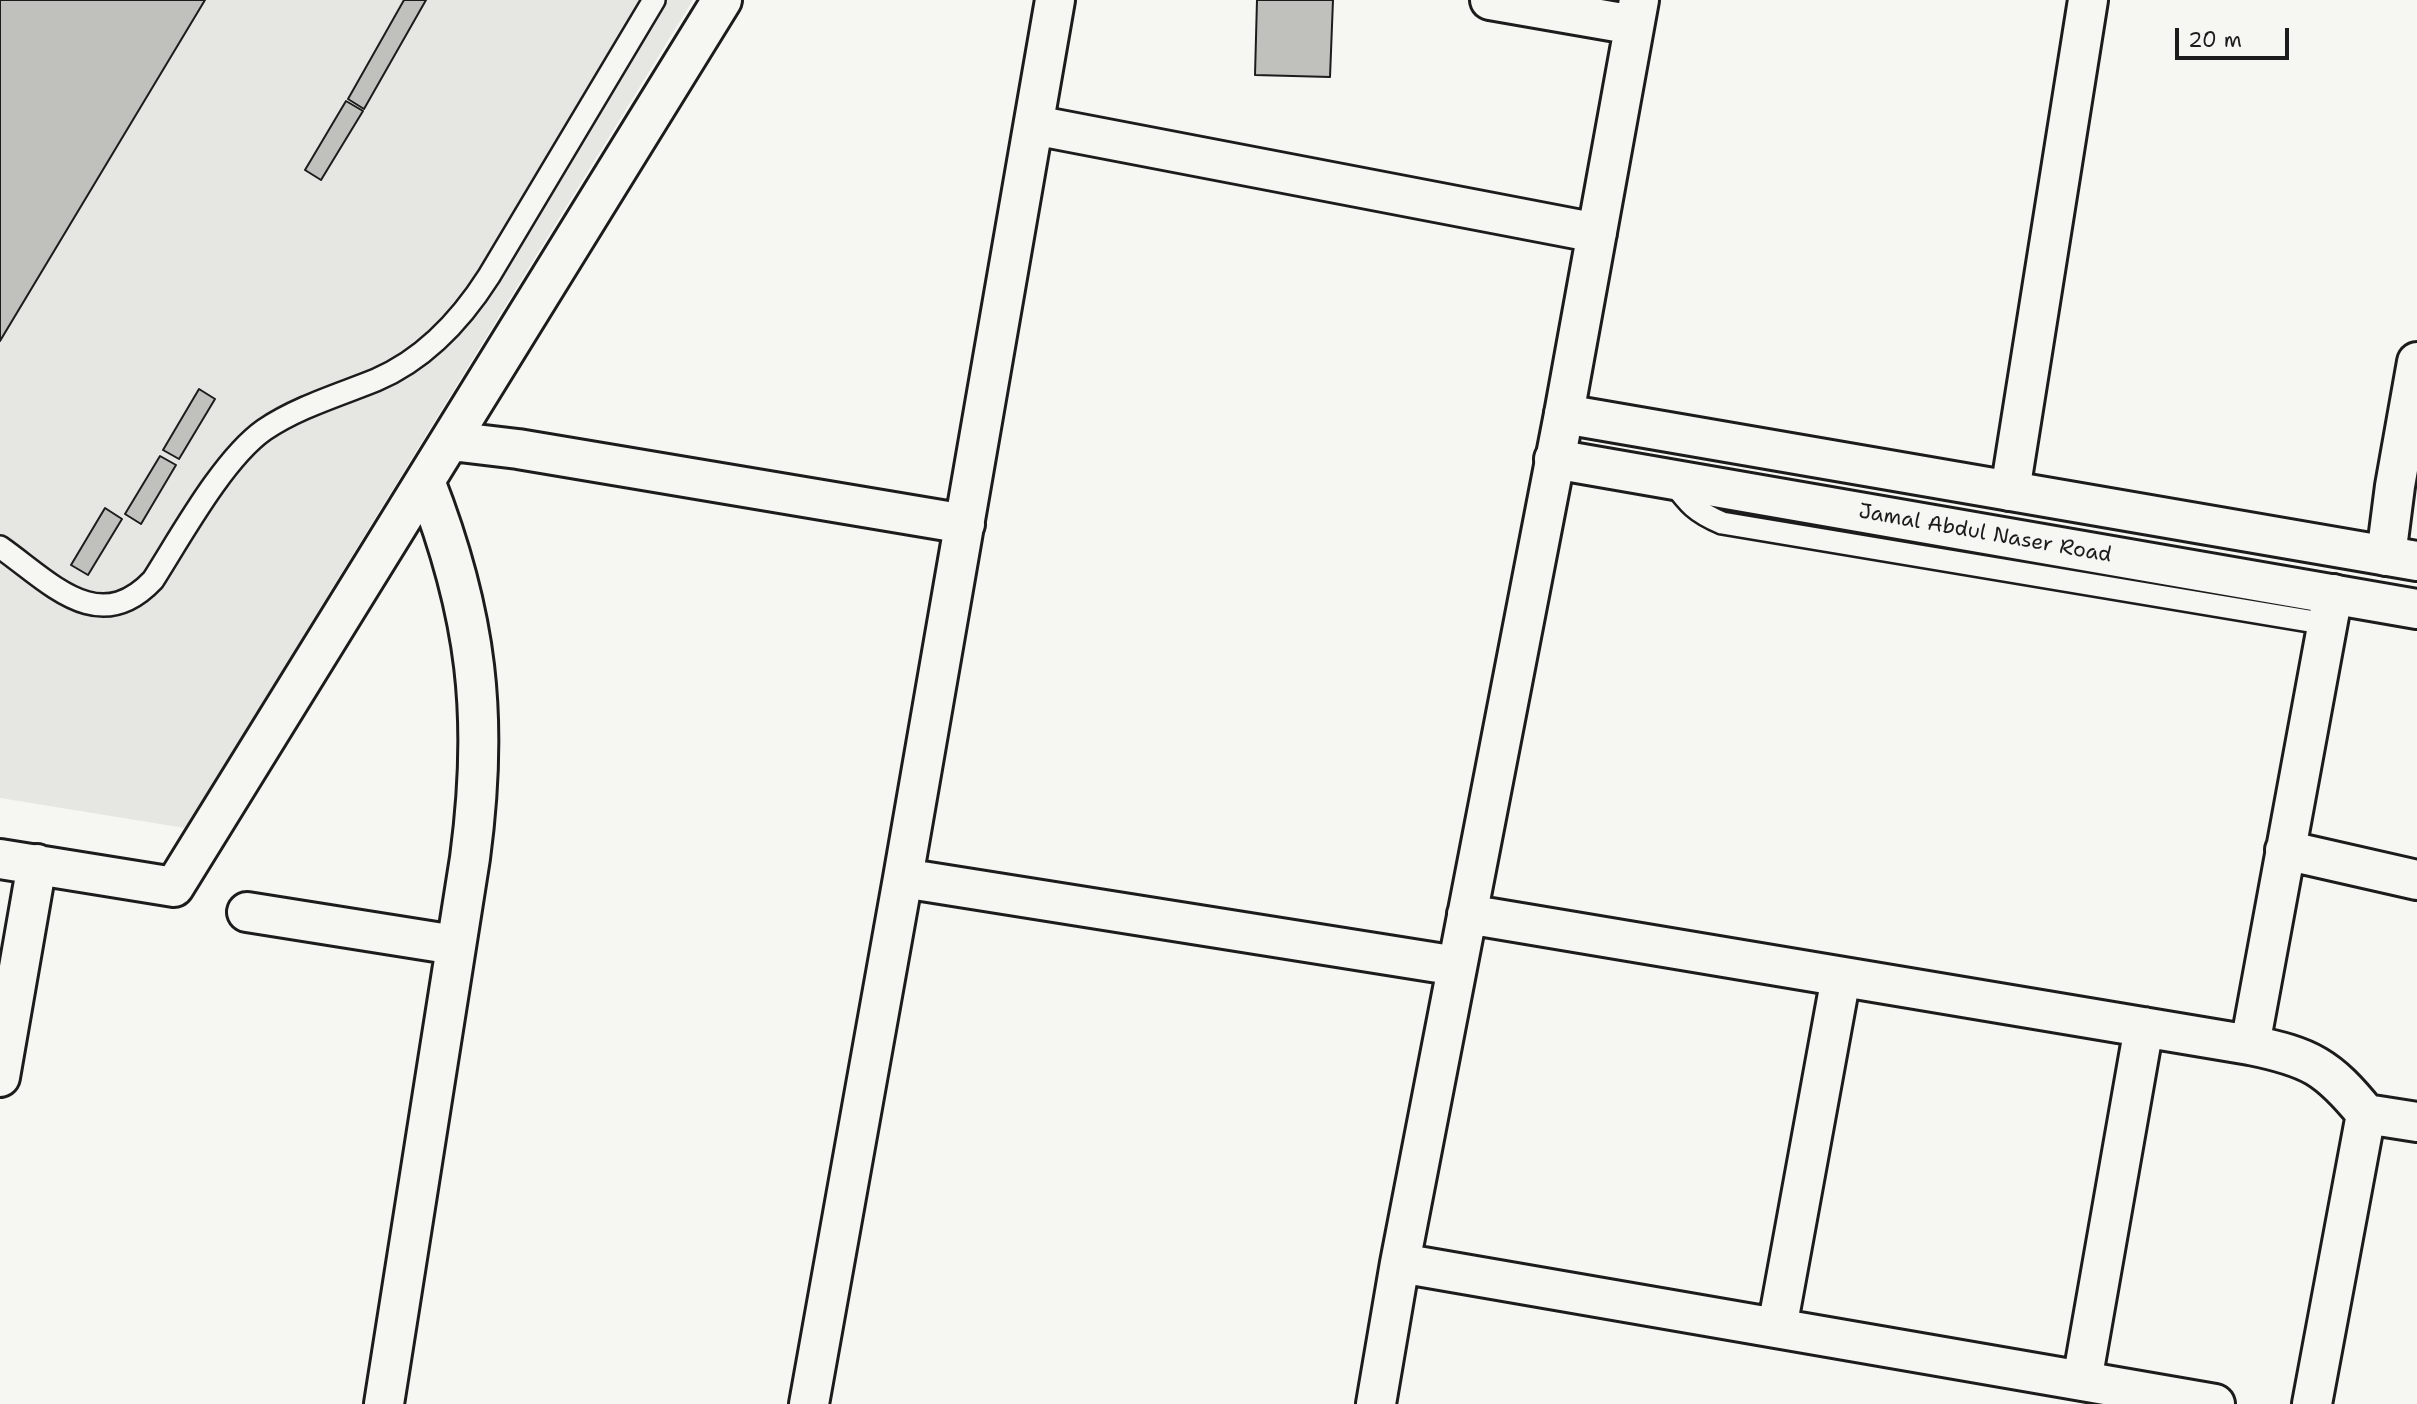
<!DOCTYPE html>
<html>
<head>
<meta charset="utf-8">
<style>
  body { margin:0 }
  #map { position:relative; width:2417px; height:1404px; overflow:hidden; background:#f6f6f2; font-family:"Shantell Sans",sans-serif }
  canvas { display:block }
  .scale { position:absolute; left:2175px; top:28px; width:114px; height:32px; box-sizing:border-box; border:4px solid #1c1c1c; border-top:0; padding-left:9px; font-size:21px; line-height:24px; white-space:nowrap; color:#1c1c1c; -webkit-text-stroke:5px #f6f6f2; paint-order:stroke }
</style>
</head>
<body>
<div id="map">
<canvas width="2417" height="1404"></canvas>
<div class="scale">20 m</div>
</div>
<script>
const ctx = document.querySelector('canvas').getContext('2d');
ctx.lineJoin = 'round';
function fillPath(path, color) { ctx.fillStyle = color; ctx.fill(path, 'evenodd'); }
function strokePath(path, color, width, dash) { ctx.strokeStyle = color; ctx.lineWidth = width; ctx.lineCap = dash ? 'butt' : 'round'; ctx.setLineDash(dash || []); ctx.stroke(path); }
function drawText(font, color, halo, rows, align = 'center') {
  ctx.font = font + ' "Shantell Sans",sans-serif'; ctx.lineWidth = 6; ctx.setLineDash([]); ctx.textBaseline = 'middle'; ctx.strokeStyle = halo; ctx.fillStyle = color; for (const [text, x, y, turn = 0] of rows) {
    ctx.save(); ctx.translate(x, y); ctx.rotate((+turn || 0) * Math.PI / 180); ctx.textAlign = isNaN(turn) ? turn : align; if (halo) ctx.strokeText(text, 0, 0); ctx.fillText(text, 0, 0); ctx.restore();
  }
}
fillPath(new Path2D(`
  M0 0H693L185 828 0 798Z`), '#e6e6e2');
const building = new Path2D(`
  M0 0H205L0 341Z
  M404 0H426L364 109 348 99Z
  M1257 0H1333L1330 77 1255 75Z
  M346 101 363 111 321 180 305 170Z
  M199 389 215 399 179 459 163 450Z
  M160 456 176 465 141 524 125 514Z
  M105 508 122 519 88 575 71 565Z`);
fillPath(building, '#c0c0bd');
strokePath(building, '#1c1c1c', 2);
const service = new Path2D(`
  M1672 481C1689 504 1696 512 1722 523L2327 624
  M0 547C50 582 98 638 153 580 181 536 223 459 264 430 298 407 339 395 376 380 425 359 461 320 489 276L654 0`);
const minor = new Path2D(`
  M1490 0 1634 25
  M1034 125 1597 233
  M451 441 518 449 965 524
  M2010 491 2088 0
  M2386 556 2395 486 2417 362
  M2285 850 2417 880
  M0 859 174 887 722 0
  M903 878 1457 966
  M247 912 455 945
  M1467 914 2250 1045C2310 1057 2328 1067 2366 1114L2312 1404
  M2250 1045 2333 594
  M0 1077 37 864
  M2366 1114 2417 1122
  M1400 1263 2215 1404
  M1777 1328 1841 977
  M2082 1381 2144 1027
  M384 1404 470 858C489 717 477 614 425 481
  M809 1404 903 878 1055 0
  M1376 1404 1400 1263 1564 414 1639 0`);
const tertiary = new Path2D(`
  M1564 414 2417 561
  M1554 459 2417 609`);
strokePath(service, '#1c1c1c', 26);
strokePath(minor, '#1c1c1c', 44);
strokePath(tertiary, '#1c1c1c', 44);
strokePath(service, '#f6f6f2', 21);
strokePath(minor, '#f6f6f2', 38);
strokePath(tertiary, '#f6f6f2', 38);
drawText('21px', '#1c1c1c', '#f6f6f2', [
  ["Jamal Abdul Naser Road",1985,534,10]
]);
</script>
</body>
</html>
